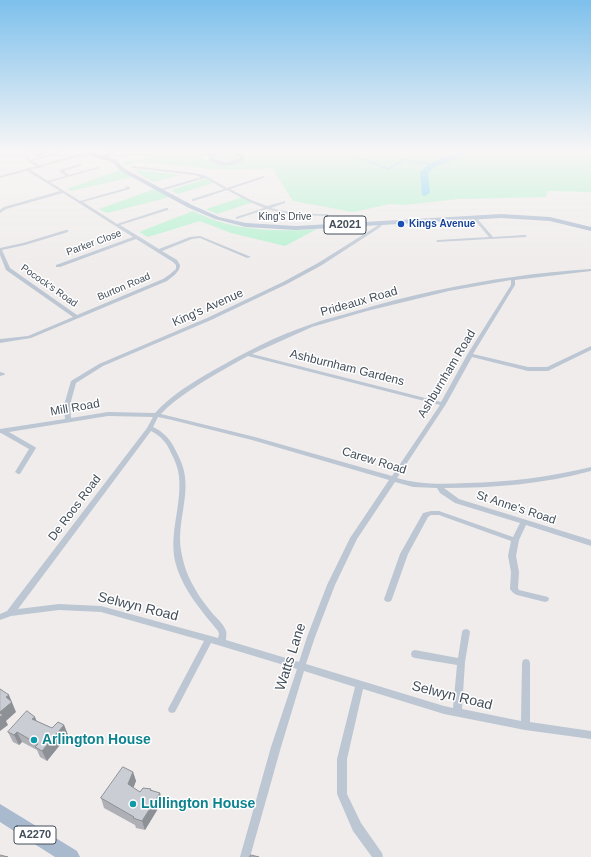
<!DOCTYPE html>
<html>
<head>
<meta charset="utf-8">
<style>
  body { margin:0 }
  canvas { display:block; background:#efeceb }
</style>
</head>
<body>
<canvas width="591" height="857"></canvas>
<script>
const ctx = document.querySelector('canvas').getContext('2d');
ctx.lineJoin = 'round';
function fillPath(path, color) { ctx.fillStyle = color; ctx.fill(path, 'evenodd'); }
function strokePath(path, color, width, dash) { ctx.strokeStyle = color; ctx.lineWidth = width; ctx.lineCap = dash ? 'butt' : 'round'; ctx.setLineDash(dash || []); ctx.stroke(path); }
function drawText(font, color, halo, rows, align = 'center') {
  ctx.font = font + ' Arial,sans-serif'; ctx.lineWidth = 3; ctx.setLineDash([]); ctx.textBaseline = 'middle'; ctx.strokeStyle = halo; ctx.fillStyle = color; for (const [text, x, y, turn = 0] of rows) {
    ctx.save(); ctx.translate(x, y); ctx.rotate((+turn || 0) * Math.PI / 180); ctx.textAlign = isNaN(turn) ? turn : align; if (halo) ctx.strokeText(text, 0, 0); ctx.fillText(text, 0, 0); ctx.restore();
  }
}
fillPath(new Path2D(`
  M133 150C150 150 166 150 183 152 208 157 221 173 247 158L248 155 245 151 247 150H591V192L548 191 546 197 458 199 404 205 390 204 353 212 293 201 272 168 233 170 213 169 138 161 125 166 122 161 157 157 167 152 145 157H122V151Z
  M222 152 237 153 240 157 226 161 213 158V156Z
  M120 170 132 177 71 191 67 189Z
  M139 170 180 175 154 182 135 172Z
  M205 179 213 183 178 194 172 191 174 189Z
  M155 189 170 197 107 213 99 209Z
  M243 197 253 202 217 214 206 209Z
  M193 211C232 231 274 232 317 229L285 246 231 233 200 221 148 237 139 232Z`), '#b5f1d0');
strokePath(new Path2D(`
  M336 150 389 169 405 159 432 165`), '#7ed3f2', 1.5);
fillPath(new Path2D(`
  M468 150H480L435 167 428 173 430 193 425 196 422 195 420 172C431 159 452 155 468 150Z`), '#7ed3f2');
fillPath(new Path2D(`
  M21 150H25L30 160 56 152 57 151 55 150H59L61 151 58 154 32 161 41 166 42 167 40 168 28 162Z
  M80 164 83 165 64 171 69 175 98 167 100 168 50 182 80 201 126 188V186L130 187V189L83 202 117 224 166 208H168V210L120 225 159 249 190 237 200 236 251 257 247 258 200 238 192 239 162 251 177 260 180 265C180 272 172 277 167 281L31 338 0 343V339L28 336 73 317 6 270 0 255V248L23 243 66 230H68V232L25 245 2 250 10 268 77 315 163 279 169 275 176 269V265L173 262 136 239 60 267H56V265L133 237 63 193 6 209 0 213V210L4 207 60 191 27 171V169H29L48 181 66 176 60 172V170Z
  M132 166 194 173 206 176 227 188 263 176H264V178L230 189 251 200 267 206 285 201V203L271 208C290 213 308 214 327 214L329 215 327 216 290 215 267 209 237 219H236V217L264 208 248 201 227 190 194 201H192V199L224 189 205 178 161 191 159 190 160 189 201 177 194 175 133 168H132Z
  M473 216H475L493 237 525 235 527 236 525 237 437 242 436 241 438 240 489 237 473 218Z
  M378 222H380L382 225 379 228 322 265 287 284 211 320 103 366 76 383 70 405 71 418 108 412 155 413C171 395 193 382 214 370 244 353 276 336 309 325 324 319 340 316 356 311 407 296 460 284 513 277 538 273 565 271 591 269V271L515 280V285L473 354 528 367H547L589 347 591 346V350L548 371H528L472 357 446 404 397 478C420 485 443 484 467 483 509 482 550 477 591 467V471C543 484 494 488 444 488L459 499 591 540V546L526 525 519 540 516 556 519 572 518 588 519 590 548 597 549 599 548 601 545 602 517 595C514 594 512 592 510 589L511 572 508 556 511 541 439 515H431L428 517 408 554 392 599 391 601 388 602 385 601 384 599 400 554 423 513 431 511H439L513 537 520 523 455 503 440 493 437 488 413 487 395 482 357 539 335 585 315 637 306 664 444 706 453 708 457 665 415 658 412 657 411 654 412 651 415 650 458 658 462 632 463 630 466 629 469 630 470 632 465 662 462 709 521 721 522 663 523 660 526 659 529 660 530 663V722L591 731V739L525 730 444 714 363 689 347 759V794L361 823 382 853 383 857H372L353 831 337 794V759L355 687 304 671 281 747 250 857H240L271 747 297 669 211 643 175 712 172 713 169 712 168 709 204 641 101 612 59 610 11 616 0 620V614L7 611 147 428 153 417 108 416 9 432 35 447 36 448 20 474H18L15 472 29 449 1 433H0V429L65 419 64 405 71 381 99 364 207 318 283 282 318 263 377 226 378 225ZM511 280V285L467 355 441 402 252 354 312 327 367 311 449 291ZM248 356 440 405 392 476 255 437 161 414C169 405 179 398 189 391 208 378 228 367 248 356ZM158 417 172 420 252 440 389 480 350 538 327 585 307 637 299 662 226 640C226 637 227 634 226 631 224 625 218 619 213 614 206 605 199 597 194 587 187 575 183 563 181 550 177 525 188 501 185 477 184 467 180 459 176 451 171 440 164 432 153 427ZM151 431C161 436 167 443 171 453 175 460 178 468 179 476 182 505 169 533 175 561 182 589 201 610 218 631L219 634 218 638 101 606 59 604 18 609Z
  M0 372 4 373 5 374 4 375 0 376Z`), '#bdc7d3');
fillPath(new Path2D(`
  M88 152 92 153 0 178V176Z`), '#bdc7d3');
fillPath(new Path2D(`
  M111 150H117V152L107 157 116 160 125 169 192 205 219 217 246 223 296 226 501 214 550 217 591 227V231L550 221 501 218 296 230 246 227 215 219 187 207 121 171 112 162 93 157 86 153 89 151C96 155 106 157 111 150Z
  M169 150 215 151 230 150 240 152 241 150H247L244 154 245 159C234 167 219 167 208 160L210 155 172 152ZM224 153 236 154 240 158 226 162 213 158 216 155Z
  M0 804 77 851 80 857H55L0 822Z`), '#a9b9ce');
fillPath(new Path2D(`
  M30 150H48V153L38 156 34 155 33 152Z
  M36 721 52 728 64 725 68 735 47 761 40 757 37 750 22 742 19 745 13 742 8 732Z
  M133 772 136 781 133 788 140 792 151 789 152 791 160 793 162 802 145 830 136 828 135 825 104 808 101 798Z`), '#aeb0b6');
fillPath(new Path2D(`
  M37 150H48V153L38 156Z
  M9 695 16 712 6 721 8 725 0 731V712L6 697Z
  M35 717 39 727 32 719Z
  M64 725 68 735 47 761 42 751Z
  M17 732 22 742 19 745 14 735Z
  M133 772 136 781 131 794 128 784Z
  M160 793 162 802 145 830 142 821Z`), '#8d9094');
const building = new Path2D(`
  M0 689 9 695 6 697 12 702 0 712Z
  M27 711 35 717 32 719 52 728 58 722 64 725 42 751 35 747 38 744 17 732 14 735 8 732Z
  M0 713 3 715 0 717Z
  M123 767 133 772 128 784 140 792 143 788 151 789 150 790 160 793 142 821 133 818 134 817 101 798Z
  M0 855 8 857H0Z
  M251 855 259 857H250Z`);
fillPath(building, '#cacdd4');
strokePath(building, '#8d9094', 1);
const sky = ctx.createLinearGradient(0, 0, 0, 270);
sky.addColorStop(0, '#7dc0ec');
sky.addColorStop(0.56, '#f8f6f6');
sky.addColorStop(1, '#f8f6f600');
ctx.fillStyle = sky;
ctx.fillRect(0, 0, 591, 270);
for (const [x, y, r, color] of [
  [401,224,4,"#1a4fb4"],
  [34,740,4,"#0f9aa8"],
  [133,804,4,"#0f9aa8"]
]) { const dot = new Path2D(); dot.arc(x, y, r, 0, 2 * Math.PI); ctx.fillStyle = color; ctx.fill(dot); strokePath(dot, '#fff', 1.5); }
drawText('10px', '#434e5a', '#fff', [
  ["King's Drive",285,217],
  ["Parker Close",94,243,-20],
  ["Pocock's Road",49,286,35],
  ["Burton Road",124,287,-23]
]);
drawText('bold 10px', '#164399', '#fff', [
  ["Kings Avenue",409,224]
], 'left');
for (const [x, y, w] of [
  [345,225,42],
  [35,835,42]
]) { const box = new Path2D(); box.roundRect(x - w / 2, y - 9, w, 18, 3); ctx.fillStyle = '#fff'; ctx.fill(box); strokePath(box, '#434e5a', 1); }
drawText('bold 11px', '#434e5a', null, [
  ["A2021",345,225],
  ["A2270",35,835]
]);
drawText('12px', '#434e5a', '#fff', [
  ["Prideaux Road",359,302,-16],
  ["King's Avenue",208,308,-24],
  ["Ashburnham Gardens",347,368,14],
  ["Ashburnham Road",447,374,-59],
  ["Mill Road",75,408,-10],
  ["Carew Road",374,461,17],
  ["De Roos Road",75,508,-53],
  ["St Anne's Road",516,508,18]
]);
drawText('14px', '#434e5a', '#fff', [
  ["Selwyn Road",138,607,14],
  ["Watts Lane",291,657,-72],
  ["Selwyn Road",452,696,14]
]);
drawText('bold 14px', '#0d838f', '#fff', [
  ["Arlington House",42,740],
  ["Lullington House",141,804]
], 'left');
</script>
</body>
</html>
